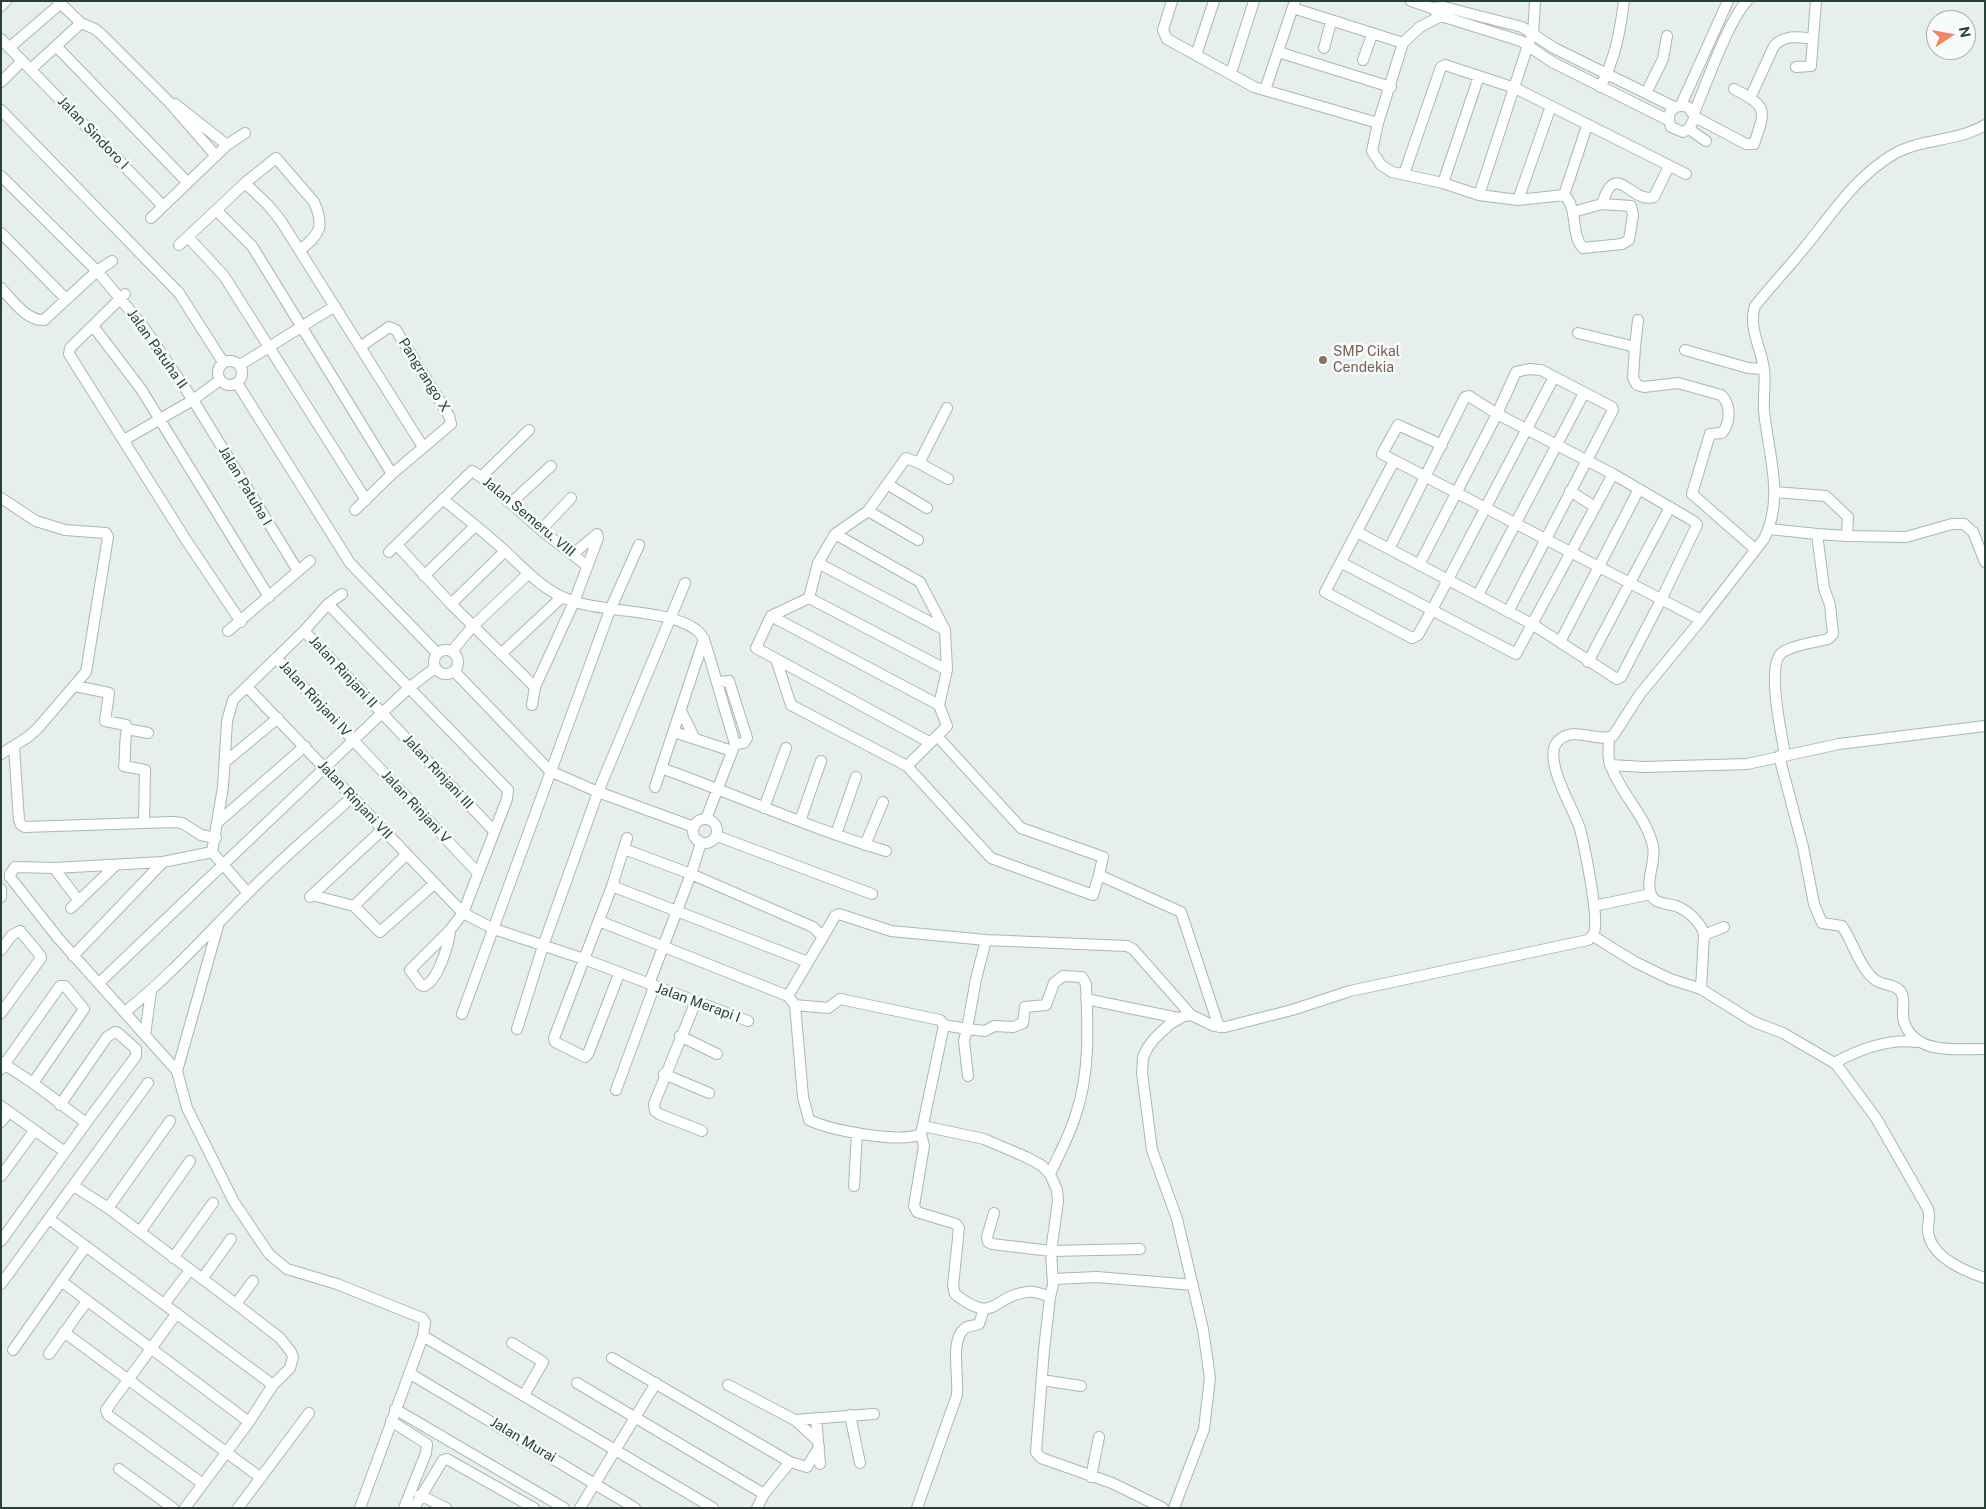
<!DOCTYPE html>
<html>
<head>
<meta charset="utf-8">
<style>
  body { margin:0 }
  #map { position:relative; width:1986px; height:1509px; overflow:hidden; background:#e6efeb; font-family:"Public Sans",sans-serif }
  canvas { display:block }
  .frame { position:absolute; inset:0; border:2px solid #24423a; pointer-events:none }
  .north { position:absolute; left:1926px; top:10px; width:50px; height:50px; box-sizing:border-box; background:#f7fbf9; border:1px solid #a3b1ad; border-radius:50%; rotate:78deg; font-size:14px; font-weight:700; line-height:20px; text-align:center; color:#24423a }
  .north::after { content:''; display:block; margin:auto; width:18px; height:22px; background:#f4845f; clip-path:polygon(50% 0,100% 100%,50% 72%,0 100%) }
</style>
</head>
<body>
<div id="map">
<canvas width="1986" height="1509"></canvas>
<div class="frame"></div>
<div class="north">N</div>
</div>
<script>
const ctx = document.querySelector('canvas').getContext('2d');
ctx.lineJoin = 'round';
function strokePath(path, color, width, dash) { ctx.strokeStyle = color; ctx.lineWidth = width; ctx.lineCap = dash ? 'butt' : 'round'; ctx.setLineDash(dash || []); ctx.stroke(path); }
function drawText(font, color, halo, rows, align = 'center') {
  ctx.font = font + ' "Public Sans",sans-serif'; ctx.lineWidth = 5; ctx.setLineDash([]); ctx.textBaseline = 'middle'; ctx.strokeStyle = halo; ctx.fillStyle = color; for (const [text, x, y, turn = 0] of rows) {
    ctx.save(); ctx.translate(x, y); ctx.rotate((+turn || 0) * Math.PI / 180); ctx.textAlign = isNaN(turn) ? turn : align; if (halo) ctx.strokeText(text, 0, 0); ctx.fillText(text, 0, 0); ctx.restore();
  }
}
const street = new Path2D(`
  M58 1 81 23 95 29 101 34 169 102 216 156
  M1172 1 1163 30 1167 39 1254 87 1378 123
  M1411 1 1432 8 1441 16 1521 41 1552 62 1668 120
  M1 6 6 1
  M1293 8 1403 43 1420 27 1441 16 1442 12
  M1432 8 1444 7 1522 27 1554 48 1674 107
  M1 39 163 206
  M1403 43 1378 123 1372 151 1381 165 1392 172 1443 183 1479 195 1518 200 1564 195C1579 209 1570 234 1583 248L1622 244 1629 240 1633 215 1631 206 1602 204 1573 212
  M56 46 187 182
  M9 48 60 4
  M1324 48 1331 22
  M1278 52 1391 87
  M1196 55 1214 1
  M1363 60 1372 35
  M1796 67 1811 66 1813 39
  M31 69 81 23
  M1231 73 1254 1
  M1 82 22 61
  M1600 87C1615 60 1620 32 1624 1
  M1265 90 1295 1
  M1646 93 1663 59 1667 36
  M1750 98 1774 46C1785 34 1799 37 1813 39L1816 1
  M175 104 227 145
  M1681 105 1728 1
  M1 110 179 293 223 362
  M1694 113C1706 85 1728 21 1747 1
  M1695 117 1689 129 1683 132 1671 127C1665 112 1674 103 1688 107L1695 117 1746 144H1754C1766 109 1768 107 1734 89
  M1689 129 1706 141
  M1404 174 1441 67 1445 65 1515 88 1686 174
  M1 176 97 271 143 326 193 400 298 571
  M245 183 268 205 281 221 423 447
  M1443 183 1479 76
  M1479 195 1528 45 1533 34 1535 1
  M1564 195 1587 126
  M1518 200 1551 106
  M1602 204C1616 158 1630 204 1654 197L1669 166
  M216 210 252 246 392 474
  M151 218 227 145 245 133
  M1 233 66 299
  M188 237 224 276 366 500
  M179 245 245 183 276 158 314 202C325 227 320 234 300 250
  M1 288C12 300 27 321 44 320L97 271 112 261
  M125 294 70 348 69 354 186 540 241 622
  M93 326 141 389 269 597
  M1578 333 1635 347 1633 378 1637 385 1644 387 1678 383 1721 395C1731 404 1731 422 1722 433L1710 434 1692 494 1755 549
  M1635 347 1638 320
  M1685 350 1748 368 1764 369
  M218 373a12 12 0 1 1 24 0a12 12 0 1 1-24 0Z
  M240 365 335 306
  M237 383 350 563 437 653
  M947 408 919 463 948 479
  M124 440 193 400 220 380
  M1442 445 1398 425 1382 454 1701 620
  M1394 461 1325 592 1412 638 1418 635 1432 610 1554 377
  M481 477 529 430
  M887 484 927 508
  M1570 491 1595 507
  M1774 492 1826 496 1848 517 1847 536 1906 537 1952 524H1964L1973 532 1985 562
  M1 498 36 521 65 530 106 533 108 537 86 672 38 728 28 737 1 754
  M443 499C464 517 486 533 505 551 525 570 545 592 572 601 607 613 666 609 695 629 703 634 705 643 708 652L735 744 706 819
  M511 503 551 466
  M355 510 392 474 451 424 449 416 396 330 389 327 360 347
  M868 511 918 540
  M1769 529 1817 534 1824 588 1830 605 1833 634 1828 639C1816 642 1793 645 1783 652 1765 662 1782 736 1785 755
  M541 530 571 498
  M1357 532 1532 624 1617 679 1621 677 1661 600 1697 525 1695 522 1613 474 1497 414 1469 396 1465 397 1389 549
  M835 534 868 511 906 458 919 463
  M1817 534 1847 536
  M397 545 451 604 535 687
  M389 552 472 471 481 477 541 530 586 565
  M573 554 597 534
  M818 563 835 534 920 582 945 630 947 670 939 705 947 726 907 766 991 858 1093 895 1099 875
  M1342 563 1516 654 1613 474
  M1419 565 1497 414 1516 372 1529 369 1541 370 1612 407 1613 410 1508 612
  M424 576 475 526
  M1478 595 1584 393
  M809 598 818 563 945 630
  M328 604 508 790 507 799 463 913 450 930 410 970 421 985 424 986C438 981 449 944 450 930
  M451 604 505 551
  M771 616 809 598 947 670
  M228 631 310 561
  M304 631 494 831
  M1560 642 1639 489
  M434 662a12 12 0 1 1 24 0a12 12 0 1 1-24 0Z
  M452 651 473 626 528 574
  M501 654 562 597
  M276 658 478 873
  M776 659 791 705 907 766
  M1588 662 1670 507
  M454 671 550 771 598 792 694 827
  M718 682 729 681 747 738 744 743 735 744
  M75 686 109 693 105 721 126 725 127 729 148 733
  M247 687 463 913 494 929 584 959 748 1021
  M532 705 535 687 574 602 598 538 597 534
  M681 711 695 739
  M127 729C124 742 126 753 124 766L145 770 144 823
  M674 732 732 751
  M937 736 1021 828 1103 857 1099 875 1181 912 1219 1027
  M1609 738C1609 746 1607 756 1610 764 1620 793 1646 816 1653 846 1657 861 1642 886 1654 899 1659 904 1669 904 1676 906 1687 910 1702 923 1704 935
  M929 742 756 648 771 616 939 705
  M14 747 19 820 21 825 25 827 173 822 182 823 201 835 216 838
  M1779 756 1803 847 1814 904 1822 923 1842 926C1853 942 1859 966 1874 979 1881 986 1895 983 1901 992 1906 1000 1901 1013 1904 1022 1915 1055 1957 1049 1985 1049
  M225 762 278 718
  M1610 765 1644 767 1747 764 1839 744 1985 726
  M661 768C737 795 809 828 886 851
  M655 787 704 639
  M764 808 786 748
  M693 831a12 12 0 1 1 24 0a12 12 0 1 1-24 0Z
  M800 821 821 761
  M218 822 305 746
  M836 834 856 777
  M717 836 872 894
  M865 845 883 802
  M624 849 691 874 813 927 823 937 788 996
  M212 852 163 862 54 868 15 867 10 874V877L58 938 177 1071 187 1108 234 1202 269 1254 287 1269 337 1284 422 1318 425 1322 423 1336 360 1508
  M212 852 223 787 227 721 233 700 304 631 328 604 342 594
  M212 852 248 893
  M54 868 79 901
  M612 886 808 962
  M1 889V897
  M312 895 354 906 380 932 434 884
  M310 897 382 830
  M354 906 406 855
  M1594 906 1651 894
  M71 908 116 865
  M599 921 788 996 795 1005 803 1097 809 1120C830 1130 900 1144 921 1134L944 1025 940 1020 840 999 828 1008 795 1005
  M1593 936 1635 962 1670 979 1701 989 1754 1022 1783 1033 1836 1064 1876 1118 1928 1209C1931 1218 1927 1224 1928 1232 1931 1257 1964 1271 1985 1278
  M823 937 835 916 839 914 891 931 986 940 1127 946 1133 949 1191 1015
  M986 940 976 979 967 1029 985 1031 994 1026 1013 1027 1023 1023 1025 1007 1046 1005 1054 983 1063 976 1082 977 1086 984C1088 1027 1090 1073 1076 1114 1070 1135 1059 1154 1050 1174
  M1 950 12 935 20 931 40 955 41 958 1 1013
  M73 956 163 862
  M619 974 588 1054 585 1057 555 1042 554 1038 612 886 627 838
  M99 983 382 713 410 687 435 668
  M649 984 691 874 701 843
  M1701 989 1704 935 1724 927
  M1086 999 1178 1018
  M696 1001 654 1104 655 1111 659 1114 702 1131
  M125 1012C170 976 207 934 248 893 280 860 317 829 351 798
  M462 1014 610 610 639 545
  M944 1025 967 1029 964 1041 968 1076
  M517 1029 543 946 598 792 685 583
  M145 1035 151 991
  M680 1036 717 1054
  M1 1062 33 1083 86 1123 1 1241
  M1834 1063C1858 1050 1888 1038 1917 1042
  M1 1069 60 986H65L84 1009 33 1083
  M177 1071 218 926
  M664 1074 709 1093
  M616 1090 654 987
  M60 1105 107 1037 115 1032 118 1033 136 1049V1056L86 1123
  M1 1106 65 1152
  M1 1122 8 1113
  M923 1126 984 1139 1026 1157 1041 1165 1050 1174 1057 1190 1058 1201 1051 1251 1053 1285 1050 1297 1044 1350 1036 1452 1041 1458 1112 1483 1163 1508
  M921 1134 924 1146 914 1206 917 1212 956 1224 959 1228 953 1286 955 1294C996 1326 992 1296 1027 1292 1034 1291 1043 1294 1050 1297
  M1 1176 34 1131
  M74 1186 108 1208 236 1304 280 1338 291 1352 293 1357 290 1368 273 1385 249 1422 185 1508
  M854 1186 857 1133
  M108 1208 170 1121
  M994 1213 987 1237 988 1242 992 1244 1051 1251 1140 1249
  M49 1219 273 1385
  M140 1232 190 1161
  M173 1258 213 1203
  M202 1279 231 1239
  M1053 1279 1097 1277 1193 1285
  M61 1281 249 1422
  M1 1284 148 1083
  M165 1303 190 1270
  M236 1304 253 1281
  M177 1313 106 1410 108 1415 203 1484
  M64 1332 261 1478
  M423 1336 713 1508
  M512 1343 543 1362 524 1395
  M13 1350 86 1246
  M49 1354 87 1301
  M612 1358 790 1462 807 1467 819 1447
  M409 1373 635 1508
  M1042 1380 1081 1386
  M577 1383 764 1494
  M728 1385 795 1420 874 1414
  M395 1409 564 1508
  M850 1415 860 1463
  M816 1418 820 1464
  M795 1420 817 1440
  M391 1421 427 1444 426 1453 404 1508
  M119 1469 173 1508
  M1091 1477 1099 1437
  M420 1495 446 1508
  M238 1508 309 1413
  M414 1508 443 1460 447 1459 534 1508
  M580 1508 656 1383
  M757 1508 764 1494 790 1462
  M917 1508 957 1395C959 1377 950 1341 964 1329 968 1325 975 1326 979 1324L984 1309
  M1174 1508 1204 1429 1210 1378 1203 1329 1177 1219 1152 1150 1142 1073 1143 1057 1148 1047 1155 1038 1170 1024 1184 1016 1191 1015 1214 1026 1225 1027 1292 1010 1350 991 1588 940C1593 936 1595 933 1595 927 1597 910 1585 848 1580 829 1574 809 1541 758 1558 741 1574 725 1596 743 1613 736L1640 694 1701 620 1764 539C1785 498 1768 453 1764 411 1763 397 1766 383 1764 369 1761 348 1748 327 1755 306 1771 286 1789 267 1805 247 1832 214 1856 176 1894 154 1922 138 1957 142 1985 125`);
strokePath(street, '#a8b8b2', 12);
strokePath(street, '#fff', 10);
for (const [x, y, r, color] of [
  [1323,360,5,"#8d6e63"]
]) { const dot = new Path2D(); dot.arc(x, y, r, 0, 2 * Math.PI); ctx.fillStyle = color; ctx.fill(dot); strokePath(dot, '#f7fbf9', 2); }
drawText('14px', '#24423a', '#f7fbf9', [
  ["Jalan Sindoro I",93,133,46],
  ["Jalan Patuha II",157,349,55],
  ["Pangrango X",424,375,58],
  ["Jalan Patuha I",245,486,59],
  ["Jalan Semeru. VIII",529,517,40],
  ["Jalan Rinjani II",343,672,47],
  ["Jalan Rinjani IV",315,699,47],
  ["Jalan Rinjani III",438,772,47],
  ["Jalan Rinjani VII",355,800,47],
  ["Jalan Rinjani V",416,807,47],
  ["Jalan Merapi I",698,1003,20],
  ["Jalan Murai",523,1440,31]
]);
drawText('14px', '#785e54', '#f7fbf9', [
  ["SMP Cikal",1333,352],
  ["Cendekia",1333,368]
], 'left');
</script>
</body>
</html>
